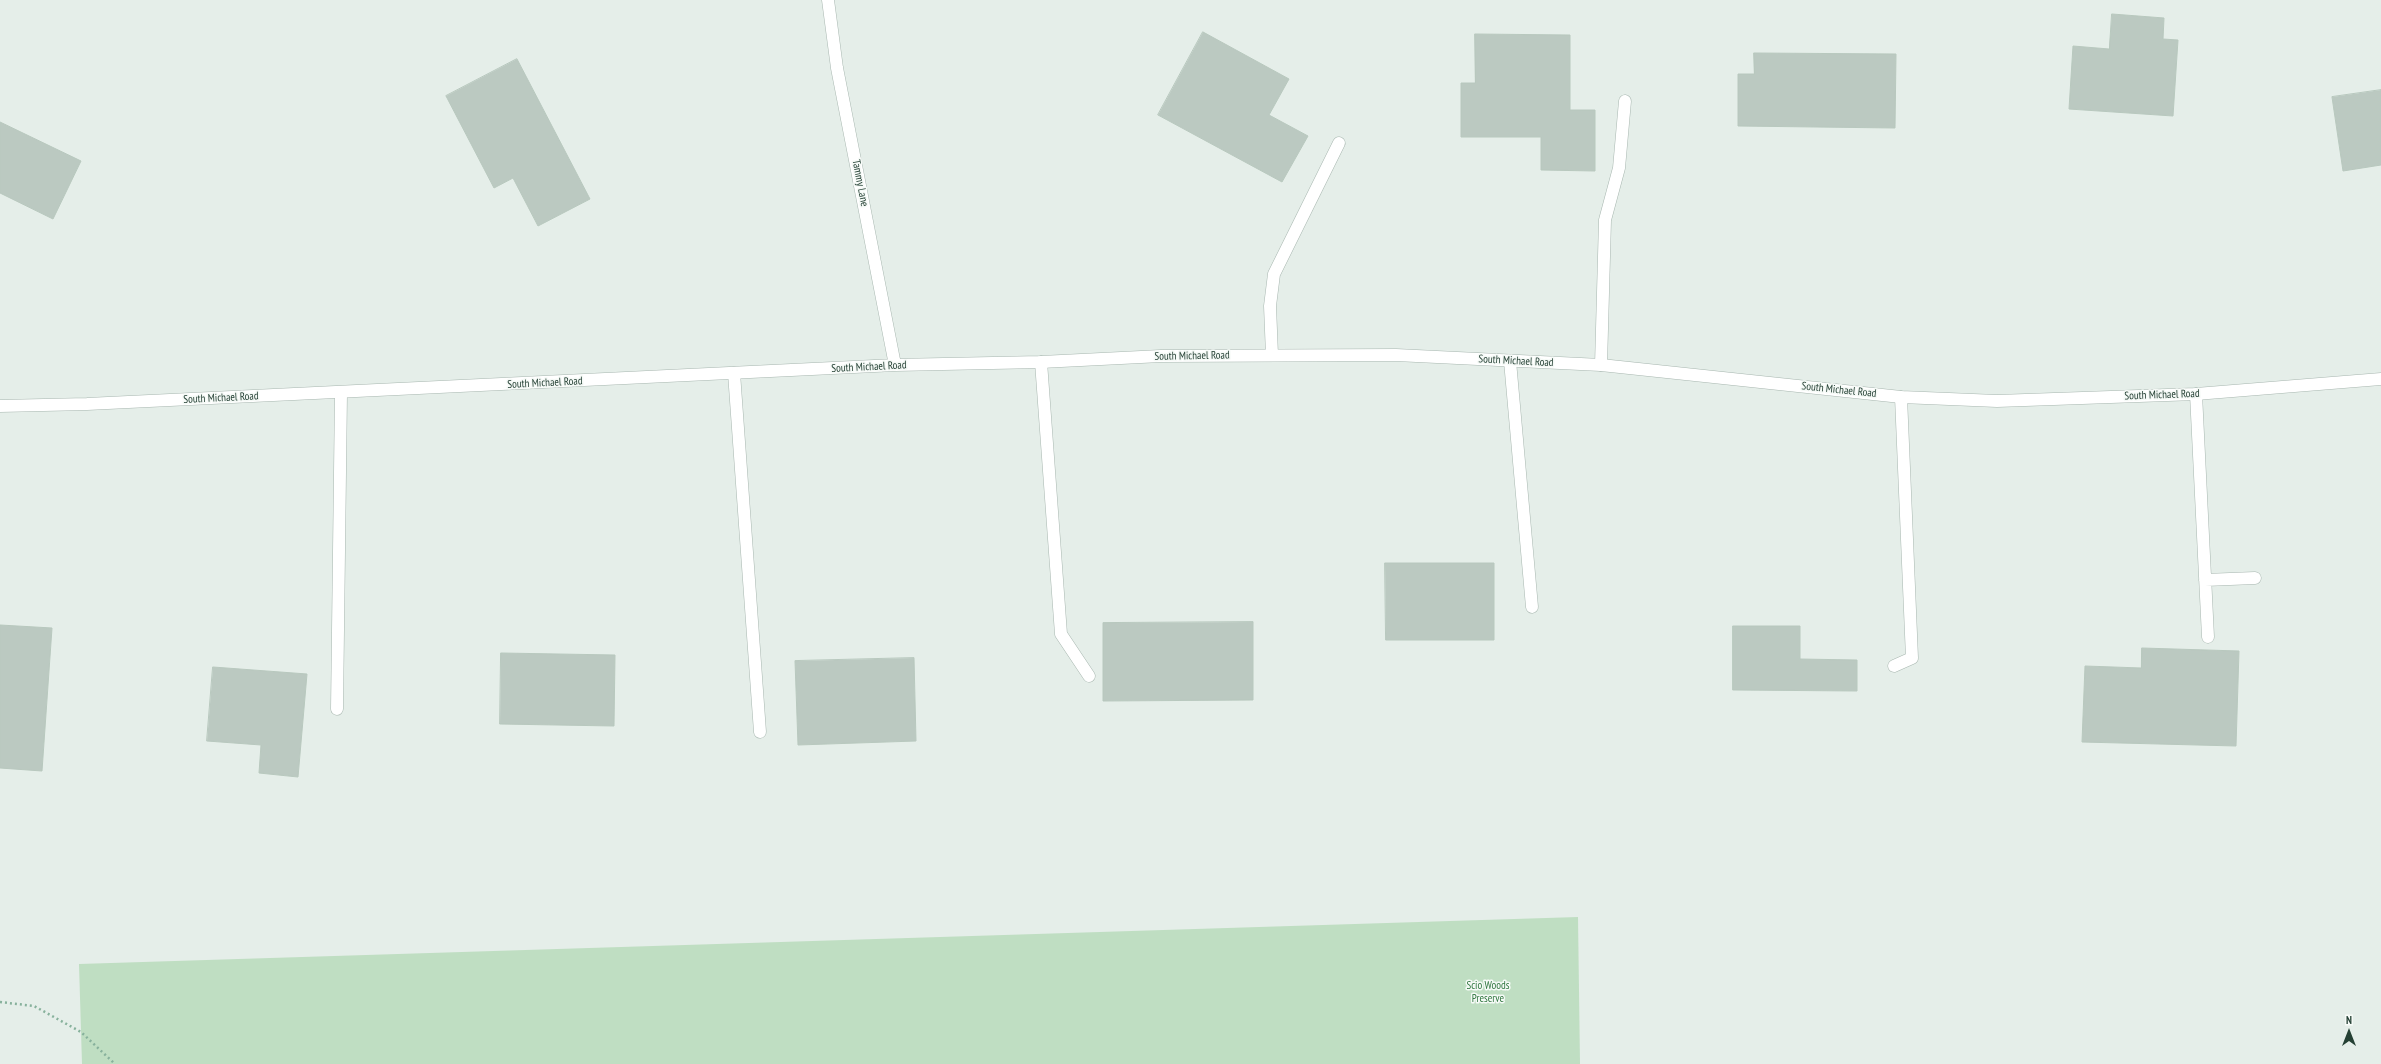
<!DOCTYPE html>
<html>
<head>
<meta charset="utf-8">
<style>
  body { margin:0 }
  #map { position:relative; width:2381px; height:1064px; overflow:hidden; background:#e5eee9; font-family:"PT Sans Narrow",sans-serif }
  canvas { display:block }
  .north { position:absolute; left:2329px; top:1012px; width:40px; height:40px; -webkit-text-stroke:3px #f6faf7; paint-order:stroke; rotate:0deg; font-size:11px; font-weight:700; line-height:16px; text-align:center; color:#244034 }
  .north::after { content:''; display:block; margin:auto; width:14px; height:18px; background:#244034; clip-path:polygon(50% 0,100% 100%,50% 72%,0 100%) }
</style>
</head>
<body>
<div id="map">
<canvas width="2381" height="1064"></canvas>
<div class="north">N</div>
</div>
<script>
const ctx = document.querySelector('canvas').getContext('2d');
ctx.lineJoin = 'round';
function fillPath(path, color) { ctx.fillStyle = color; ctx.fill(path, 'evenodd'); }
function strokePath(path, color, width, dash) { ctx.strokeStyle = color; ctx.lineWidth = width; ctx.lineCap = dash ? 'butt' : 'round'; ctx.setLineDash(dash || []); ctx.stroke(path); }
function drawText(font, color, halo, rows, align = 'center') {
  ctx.font = font + ' "PT Sans Narrow",sans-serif'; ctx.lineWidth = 3; ctx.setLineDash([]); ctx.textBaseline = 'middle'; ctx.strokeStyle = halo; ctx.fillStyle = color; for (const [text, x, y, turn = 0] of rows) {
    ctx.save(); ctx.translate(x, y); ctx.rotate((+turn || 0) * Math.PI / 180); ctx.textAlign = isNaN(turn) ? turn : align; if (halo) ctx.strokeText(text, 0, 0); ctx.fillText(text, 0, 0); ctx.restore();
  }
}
fillPath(new Path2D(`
  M1578 917 1580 1064H82L79 964Z`), '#bfdec2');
const building = new Path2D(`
  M2112 14 2164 18 2163 39 2178 40 2173 116 2069 109 2073 46 2109 49Z
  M1203 32 1289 79 1269 115 1308 136 1282 182 1158 115Z
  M1475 34 1570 35V110H1595V171L1541 170V137H1461V83H1475Z
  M1754 53 1896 54 1895 128 1738 126V74H1754Z
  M517 59 590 199 538 226 513 178 494 188 446 96Z
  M2381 90V165L2343 171 2332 97Z
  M0 122 81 161 53 219 0 193Z
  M1385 563H1494V640H1386Z
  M1253 622V700L1103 701V623Z
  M0 625 52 628 42 771 0 768Z
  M1733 626H1800V659L1857 660V691L1733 690Z
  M2142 648 2239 651 2236 746 2082 742 2085 666 2141 668Z
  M501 653 615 655 614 726 500 724Z
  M914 658 916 741 798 745 795 661Z
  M213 667 307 674 298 777 259 773 261 745 207 741Z`);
fillPath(building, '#bbc9c1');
strokePath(building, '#b8c8be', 1);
const lane = new Path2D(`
  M1272 355 1270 306 1274 274 1339 143
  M1510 361 1532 607
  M1041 362 1061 634 1089 676
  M1601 365 1605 220 1619 168 1625 101
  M734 373 760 732
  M2196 394 2208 637
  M2205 580 2255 578
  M1894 666 1912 658 1901 397
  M337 709 341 393`);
const street = new Path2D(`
  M828 0 837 68 895 365
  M0 406 87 404 895 365 1041 362 1161 356 1396 355 1601 365 1901 397 1997 401 2196 394 2381 379`);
strokePath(lane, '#a7b6af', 13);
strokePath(street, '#a7b6af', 13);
strokePath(new Path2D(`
  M0 1002 34 1006 81 1032 115 1064`), '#87b19c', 2.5, [2, 3]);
strokePath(lane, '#fff', 12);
strokePath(street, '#fff', 12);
drawText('11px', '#244034', '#f6faf7', [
  ["Tammy Lane",860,183,79],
  ["South Michael Road",1192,356,-1],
  ["South Michael Road",1516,361,3],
  ["South Michael Road",869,367,-3],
  ["South Michael Road",545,383,-3],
  ["South Michael Road",1839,390,6],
  ["South Michael Road",2162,395,-2],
  ["South Michael Road",221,398,-3]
]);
drawText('11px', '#2f763e', '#f6faf7', [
  ["Scio Woods",1488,986],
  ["Preserve",1488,999]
]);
</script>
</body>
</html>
